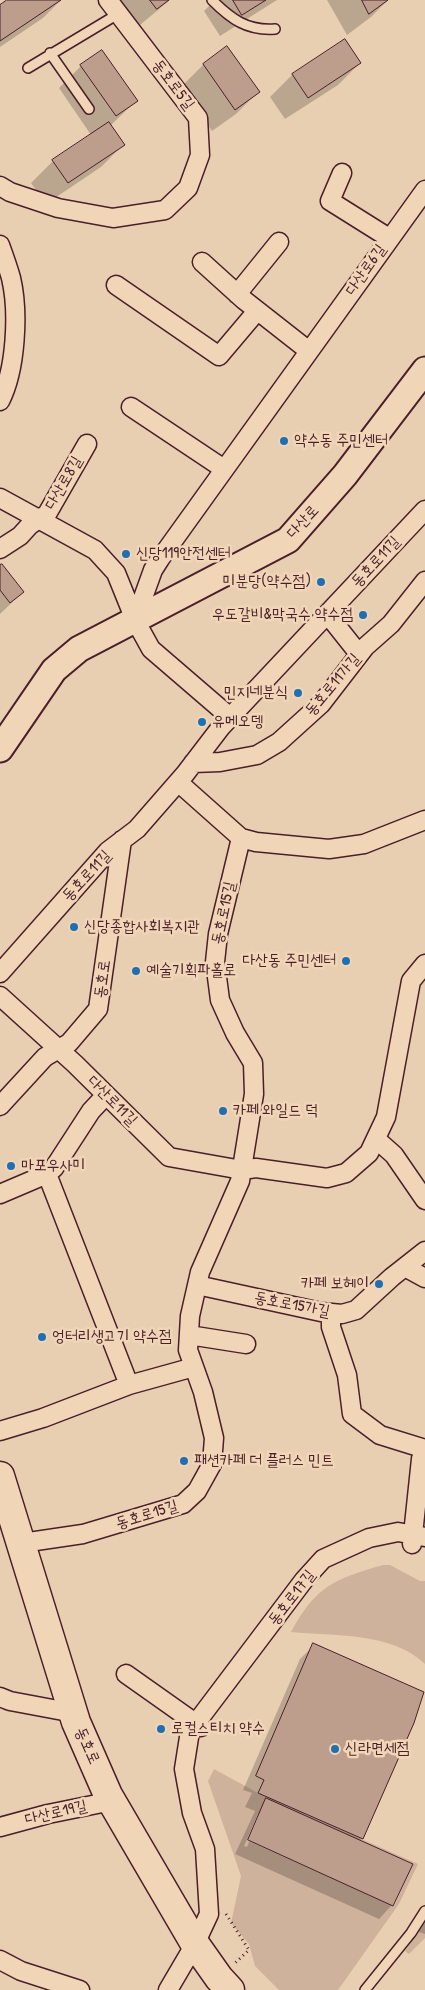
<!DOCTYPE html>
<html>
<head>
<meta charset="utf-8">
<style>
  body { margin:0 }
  canvas { display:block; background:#e9cfb1 }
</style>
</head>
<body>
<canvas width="425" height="1990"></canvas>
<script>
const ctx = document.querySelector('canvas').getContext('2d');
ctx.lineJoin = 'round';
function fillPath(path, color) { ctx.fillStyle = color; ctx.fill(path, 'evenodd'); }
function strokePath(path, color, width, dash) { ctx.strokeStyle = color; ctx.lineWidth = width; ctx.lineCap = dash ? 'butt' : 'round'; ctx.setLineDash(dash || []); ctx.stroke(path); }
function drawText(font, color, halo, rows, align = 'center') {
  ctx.font = font + ' "Patrick Hand","Poor Story",sans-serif'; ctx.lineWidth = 5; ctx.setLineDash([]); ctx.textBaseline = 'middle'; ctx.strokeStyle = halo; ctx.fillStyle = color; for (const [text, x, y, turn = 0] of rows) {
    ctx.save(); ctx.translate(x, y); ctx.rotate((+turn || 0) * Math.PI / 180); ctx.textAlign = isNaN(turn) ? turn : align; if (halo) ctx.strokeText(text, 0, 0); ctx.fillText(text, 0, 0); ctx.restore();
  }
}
fillPath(new Path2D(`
  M383 1565H390L420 1581H425V1664C392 1632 333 1636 291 1632 316 1586 334 1579 383 1565Z
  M214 1769 258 1793 418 1864 399 1904 338 1990H279L255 1966 249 1944 231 1923 241 1876 208 1781ZM266 1798 413 1864 394 1906 248 1841Z
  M425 1923V1938L409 1954 405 1951Z`), '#cfb29c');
fillPath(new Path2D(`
  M9 0H61L43 18 0 47V6Z
  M111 0H170L134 30Z
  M215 0H277L220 36 204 11Z
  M327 0H388L371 17 347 35Z
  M345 41 360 63 338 85 285 119 270 97 292 75Z
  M204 64 258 92 236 114 212 131 181 87Z
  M81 66 136 101 110 126 123 145 101 167 46 204 31 183 53 161 91 135 59 88Z
  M0 567 23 592 0 614Z
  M314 1645 362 1838 359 1841 392 1905 379 1919 235 1854 255 1811 245 1807 252 1793 243 1790 300 1659ZM258 1814H260L247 1847 244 1846Z
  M425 1920V1934L419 1932Z`), '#0003');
const building = new Path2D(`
  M7 0H61L0 41V5Z
  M150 0H169L157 9Z
  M233 0H266L242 15Z
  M362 0H388L369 14Z
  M345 39 361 63 308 98 292 74Z
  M227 46 260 92 235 110 203 64Z
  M102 50 138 101 116 116 80 65Z
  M109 122 125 145 68 183 52 160Z
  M2 564 24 592 10 603 0 590V565Z
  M313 1643 424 1692 414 1723 363 1839 258 1793 264 1780 256 1776Z
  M266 1798 413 1864 393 1906 248 1840Z`);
fillPath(building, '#bd9d8c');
strokePath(building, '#4a1f2b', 1);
const service = new Path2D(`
  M212 0C231 19 247 31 275 29
  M50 53 89 109
  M28 68 118 14
  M365 1990 411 1933 425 1911`);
const minor = new Path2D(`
  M342 173 330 201 389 238
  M0 186 10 192 58 208 113 218 165 210 188 188 200 155 198 118 108 0
  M0 245C4 256 8 267 11 278 19 312 16 370 0 401
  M202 262 244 300 309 351
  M116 285 219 356 257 311
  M237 294 279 242
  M131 407 224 469
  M0 498 95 550 116 573 135 620 151 649 230 717
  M0 549 20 536 30 525 47 514 87 444
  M328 615 359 654
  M135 620 153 570 160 559 425 190
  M193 763 220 762 257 755 279 742 321 704 365 647 391 624 425 581
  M178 782 241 838 256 842 329 849 364 844 425 820
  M0 973 108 851 137 829 185 774 221 727 425 510
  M0 996 75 1064 169 1157 242 1170 256 1168 327 1178 346 1173 369 1153 386 1117 411 981 425 964
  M0 1106 45 1057 69 1043 98 1009 122 840
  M376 1139 394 1155 425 1200
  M47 1174 129 1385
  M0 1194 47 1174 54 1168 91 1111 106 1095
  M405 1267 425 1278
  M197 1285 321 1312 342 1314 356 1310 392 1277 425 1251
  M331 1313V1327L347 1375 352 1414 380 1435 425 1449
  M189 1335 246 1344
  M0 1431 43 1418 129 1385 194 1367
  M22 1543 83 1534 183 1504 197 1491 212 1464 214 1438 203 1392 188 1350 190 1316 200 1272 240 1181 254 1094 253 1063 235 1033 220 1000 215 962 218 934 241 838
  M412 1544 421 1459 425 1450
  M126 1674 201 1727
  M0 1697 10 1701 74 1713
  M0 1827 48 1814 112 1801
  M0 1960 21 1971 80 1990
  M168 1990 195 1944 209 1914 205 1849 192 1813 184 1769 190 1731 304 1580 323 1559 369 1538 398 1532 425 1537`);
const secondary = new Path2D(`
  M0 749 54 670 79 649 288 540 345 475 425 370`);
const primary = new Path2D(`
  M0 1476 76 1722 108 1795 195 1944 219 1978 230 1990`);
strokePath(service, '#4a1f2b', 12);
strokePath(minor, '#4a1f2b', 21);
strokePath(secondary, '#4a1f2b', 29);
strokePath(primary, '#4a1f2b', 31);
strokePath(new Path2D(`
  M226 1914 249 1950 235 1963`), '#4a1f2b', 3, [1, 4]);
strokePath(service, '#f0d6b7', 9);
strokePath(minor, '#f0d6b7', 18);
strokePath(secondary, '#f0d6b7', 25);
strokePath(primary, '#f0d6b7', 28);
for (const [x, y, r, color] of [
  [284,441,5,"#1f6fb2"],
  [126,554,5,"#1f6fb2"],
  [321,582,5,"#1f6fb2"],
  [363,615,5,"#1f6fb2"],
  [298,693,5,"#1f6fb2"],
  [202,722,5,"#1f6fb2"],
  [74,927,5,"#1f6fb2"],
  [346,961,5,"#1f6fb2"],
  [136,971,5,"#1f6fb2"],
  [223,1111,5,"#1f6fb2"],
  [11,1166,5,"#1f6fb2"],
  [379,1284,5,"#1f6fb2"],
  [42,1337,5,"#1f6fb2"],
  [184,1461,5,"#1f6fb2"],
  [161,1729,5,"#1f6fb2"],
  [335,1749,5,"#1f6fb2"]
]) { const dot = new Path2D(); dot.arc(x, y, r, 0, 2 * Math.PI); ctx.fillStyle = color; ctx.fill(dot); strokePath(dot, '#f0d6b7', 2); }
drawText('16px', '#4a1f2b', '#f0d6b7', [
  ["동호로5길",173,85,53],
  ["다산로6길",366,270,-55],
  ["다산로8길",64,483,-60],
  ["다산로",303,522,-47],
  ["동호로11길",376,562,-47],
  ["동호로11가길",333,685,-50],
  ["동호로11길",87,876,-47],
  ["동호로15길",224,913,-78],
  ["동호로",103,979,-82],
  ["다산로11길",112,1101,45],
  ["동호로15가길",292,1305,11],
  ["동호로15길",147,1515,-17],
  ["동호로17길",292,1598,-52],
  ["동호로",87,1746,66],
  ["다산로19길",56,1813,-13]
]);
drawText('16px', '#4a1f2b', '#f0d6b7', [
  ["약수동 주민센터",294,441],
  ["신당119안전센터",136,554],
  ["미분당(약수점)",311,582,"right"],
  ["우도갈비&막국수 약수점",353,615,"right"],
  ["민지네분식",288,693,"right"],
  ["유메오뎅",212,722],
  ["신당종합사회복지관",84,927],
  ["다산동 주민센터",336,961,"right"],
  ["예술기획파홀로",146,971],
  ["카페 와일드 덕",233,1111],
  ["마포우사미",21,1166],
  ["카페 보헤이",369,1284,"right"],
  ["엉터리생고기 약수점",52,1337],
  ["패션카페 더 플러스 민트",194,1461],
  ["로컬스티치 약수",171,1729],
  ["신라면세점",345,1749]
], 'left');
</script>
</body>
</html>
